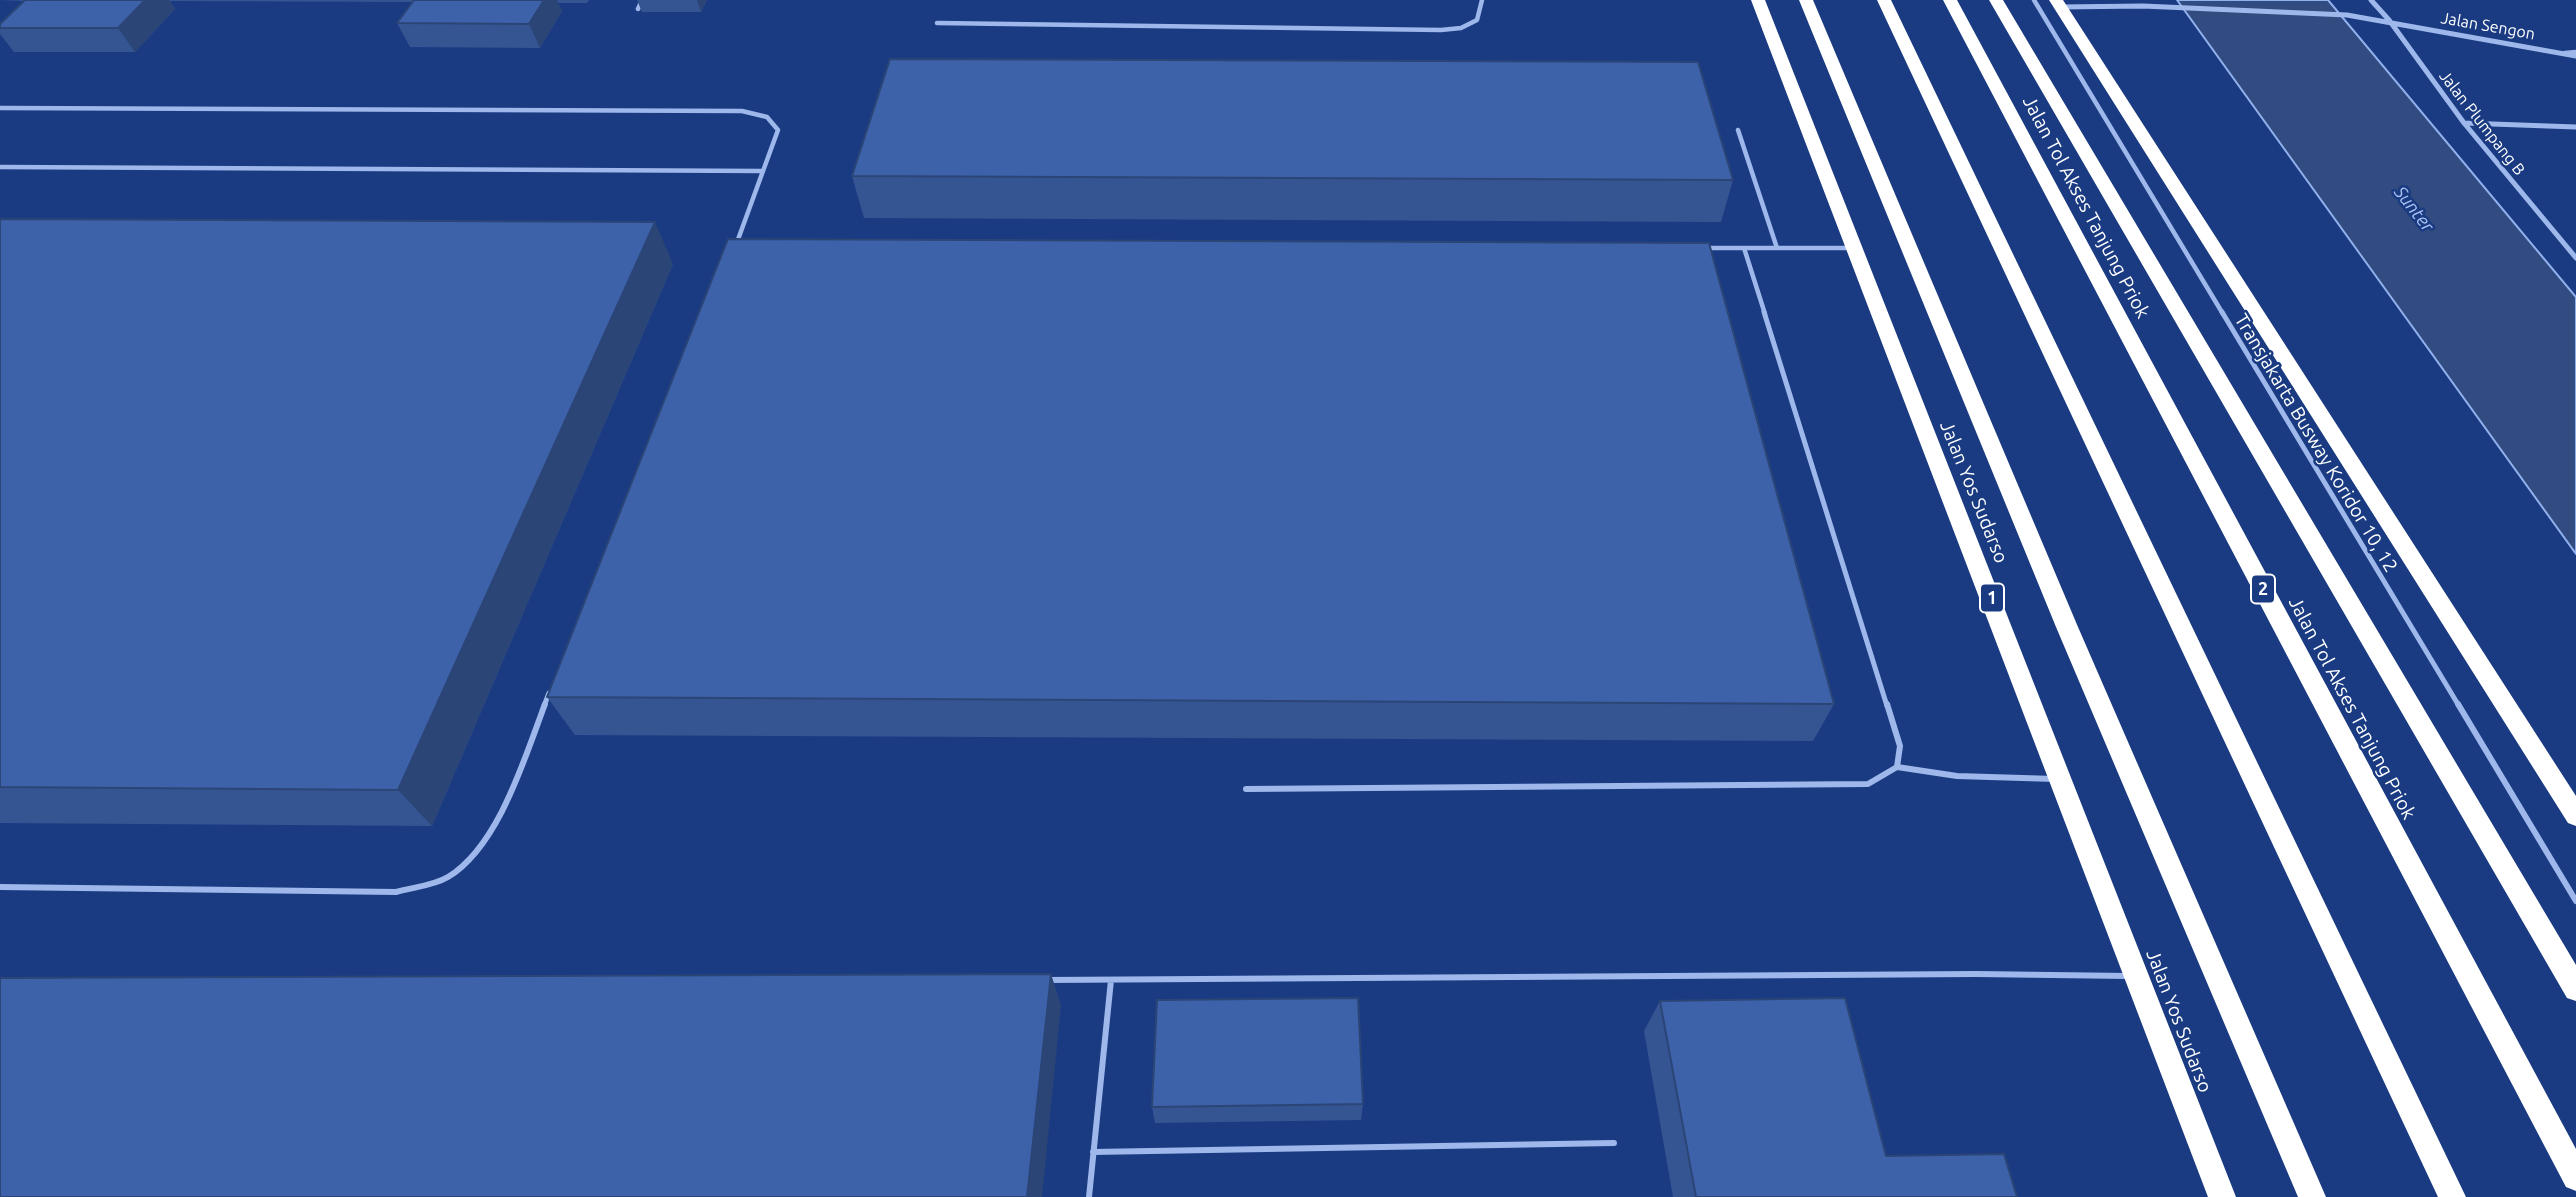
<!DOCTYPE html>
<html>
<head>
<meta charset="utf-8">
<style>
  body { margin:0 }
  canvas { display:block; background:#1a3b82 }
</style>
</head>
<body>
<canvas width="2576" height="1197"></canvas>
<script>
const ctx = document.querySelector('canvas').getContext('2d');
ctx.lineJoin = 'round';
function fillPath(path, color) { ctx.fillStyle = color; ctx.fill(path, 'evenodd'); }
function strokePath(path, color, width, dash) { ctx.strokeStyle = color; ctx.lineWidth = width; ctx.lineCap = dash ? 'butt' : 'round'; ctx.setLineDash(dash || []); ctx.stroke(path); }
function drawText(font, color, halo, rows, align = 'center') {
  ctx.font = font + ' Ubuntu,sans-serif'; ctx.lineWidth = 5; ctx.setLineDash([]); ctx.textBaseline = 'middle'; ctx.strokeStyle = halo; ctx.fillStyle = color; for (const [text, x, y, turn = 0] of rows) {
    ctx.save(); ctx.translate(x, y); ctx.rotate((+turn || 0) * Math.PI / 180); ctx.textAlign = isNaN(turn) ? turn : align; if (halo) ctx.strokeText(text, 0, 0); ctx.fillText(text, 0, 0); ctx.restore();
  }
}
const water = new Path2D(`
  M2177 0H2328L2576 297V554Z`);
fillPath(water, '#324b80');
strokePath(water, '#91b1ed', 2);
strokePath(new Path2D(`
  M2034 0 2223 314
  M638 9 642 0
  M937 23 1441 30 1461 28 1477 20 1482 0
  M2565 53 2576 52
  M0 108 742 111 767 117 778 130 736 245
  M1738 130 1777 248
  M0 167 762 171
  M1705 248H1852
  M1744 248 1765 314`), '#9eb8eb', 4.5);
strokePath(new Path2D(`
  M1764 312 1887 706
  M2222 312 2459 706
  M544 706 549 693`), '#9eb8eb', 5);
strokePath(new Path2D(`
  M2458 704 2576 901
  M1897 767 1957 776 2055 779
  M1246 789 1868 784 1897 767 1900 746 1887 704
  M0 887 396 892C413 887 433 886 448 877 499 846 525 757 545 704
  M1046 980 1976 974 2128 976
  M1093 1152 1614 1143
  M1089 1197 1111 980`), '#9eb8eb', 6);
strokePath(new Path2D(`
  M2371 0 2389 20 2464 123 2576 258
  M2060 7 2143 6 2347 15 2576 56
  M2464 123 2576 127`), '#9eb8eb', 5);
fillPath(new Path2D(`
  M1751 0H1765L2236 1197H2208Z
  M1799 0H1813L2078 627 2326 1197H2298L2056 627Z
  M1877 0H1891L2466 1197H2438Z
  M1943 0H1957L2576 1149V1191L2566 1187Z
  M1989 0H2003L2576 965V1001L2567 998Z
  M2049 0H2063L2576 796V826L2568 823Z`), '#fff');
fillPath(new Path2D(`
  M0 0H589L587 3H558L562 11 540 48 410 47 397 23 413 2 170 1 175 9 135 52H14L0 34V24L24 1Z
  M637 0H707L701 12H642Z
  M852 176 1733 180 1721 222 864 218Z
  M0 219 673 264 432 826 0 823Z
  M547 697 1834 704 1813 741 575 735Z
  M1660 1001 1886 1156 2017 1197H1673L1644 1031Z
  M1363 1104 1361 1120 1155 1123 1152 1107Z`), '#355492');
fillPath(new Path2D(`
  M145 0H169L175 9 135 52 118 28Z
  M544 0H557L562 11 540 48 529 24Z
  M697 0H707L701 12Z
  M655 222 673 264 432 826 398 790Z
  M1051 974 1061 1005 1042 1197H1027Z`), '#2b4577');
const building = new Path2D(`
  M25 0H145L118 28H0V24Z
  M414 0H544L529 24 397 23Z
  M890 59 1698 62 1733 180 852 176Z
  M0 219 655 222 398 790 0 787Z
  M728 239 1709 243 1834 704 547 697Z
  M1051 974 1027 1197H0V978Z
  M1358 998 1363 1104 1152 1107 1157 1000Z
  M1845 998 1886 1156 2004 1154 2017 1197H1696L1660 1001Z`);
fillPath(building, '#3e62aa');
strokePath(building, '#2b4577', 2);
drawText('16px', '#fff', '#1a3b82', [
  ["Jalan Sengon",2488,26,10],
  ["Jalan Plumpang B",2482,123,52]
]);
drawText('italic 18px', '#a9c2f3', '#1a3b82', [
  ["Sunter",2414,209,52]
]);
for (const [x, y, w] of [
  [2263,589,24],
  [1992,598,24]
]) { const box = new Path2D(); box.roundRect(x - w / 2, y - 14.5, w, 29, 5); ctx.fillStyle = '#1a3b82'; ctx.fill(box); strokePath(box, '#fff', 2); }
drawText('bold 18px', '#fff', null, [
  ["2",2263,589],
  ["1",1992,598]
]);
drawText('19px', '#fff', '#1a3b82', [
  ["Jalan Tol Akses Tanjung Priok",2086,207,62],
  ["Transjakarta Busway Koridor 10, 12",2316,443,59],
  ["Jalan Yos Sudarso",1974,492,68],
  ["Jalan Tol Akses Tanjung Priok",2352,708,62],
  ["Jalan Yos Sudarso",2179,1021,69]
]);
</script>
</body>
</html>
